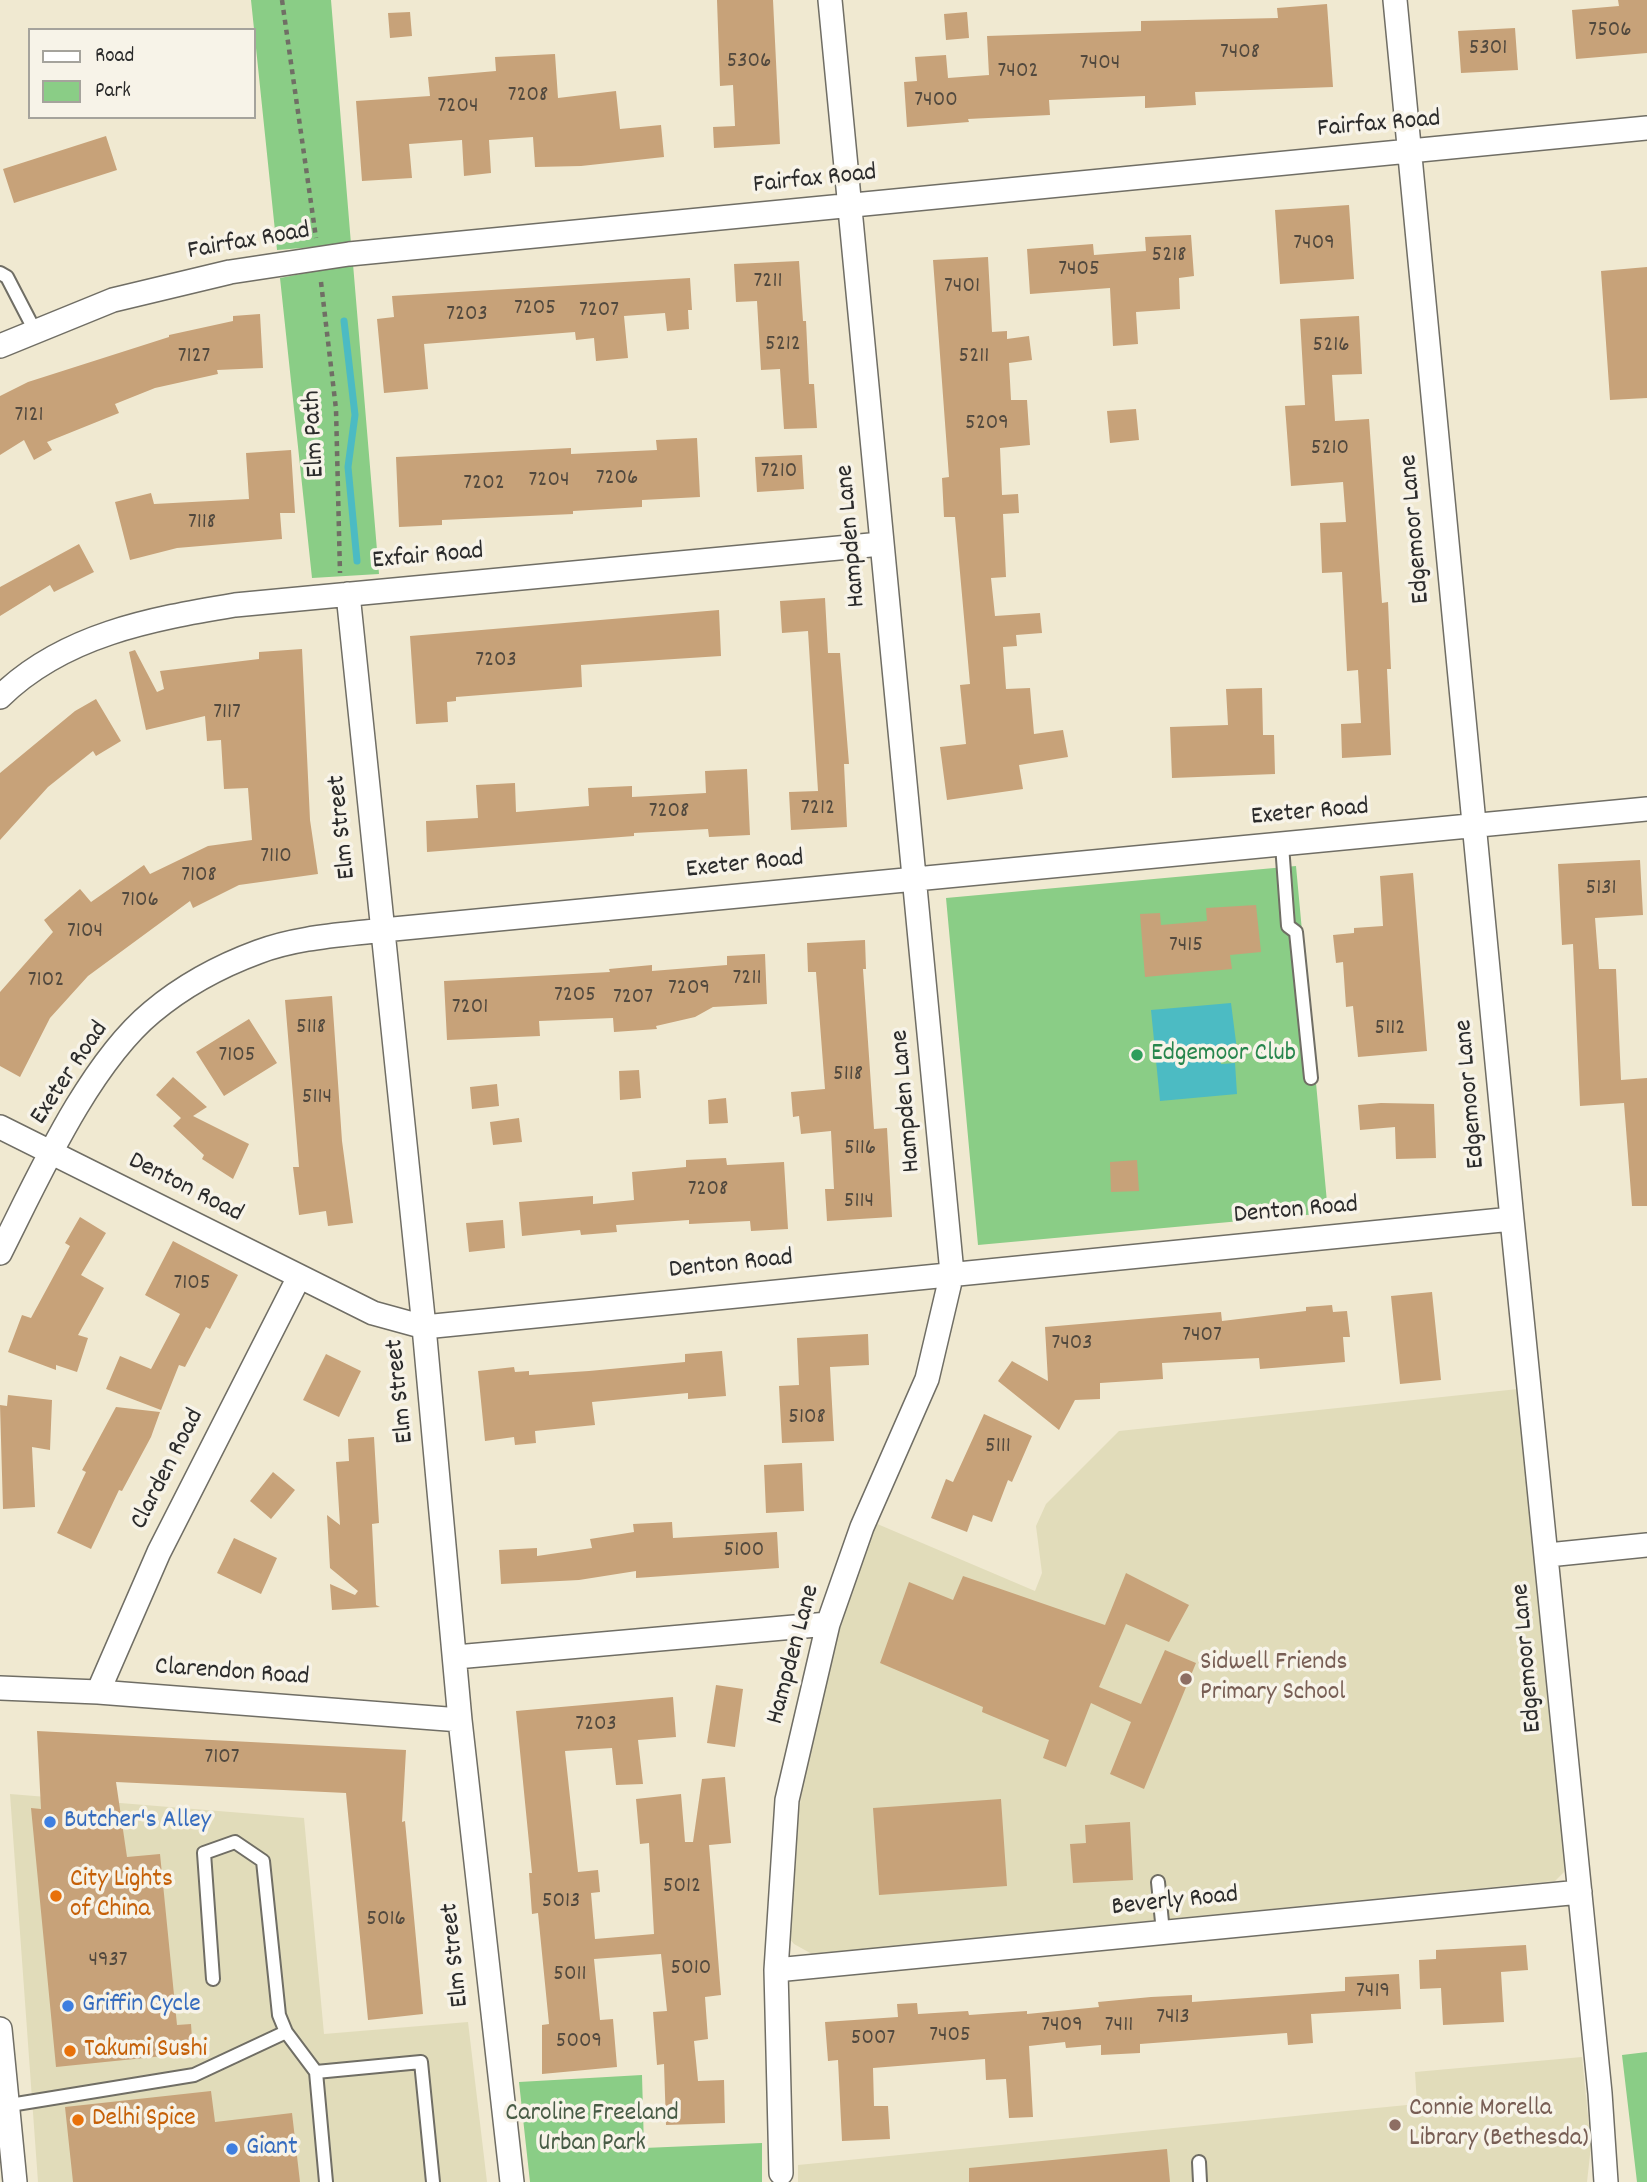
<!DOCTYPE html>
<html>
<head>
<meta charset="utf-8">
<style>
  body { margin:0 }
  #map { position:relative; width:1647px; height:2182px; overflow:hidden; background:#f0e9d1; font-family:Dekko,sans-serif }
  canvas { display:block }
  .legend { position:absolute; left:28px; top:28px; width:228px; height:91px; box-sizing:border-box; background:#f7f3e8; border:2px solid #a5a39c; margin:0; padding:9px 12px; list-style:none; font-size:21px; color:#2b2b2b }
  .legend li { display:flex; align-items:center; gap:14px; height:35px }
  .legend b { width:35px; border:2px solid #a5a39c }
</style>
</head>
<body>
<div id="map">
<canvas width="1647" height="2182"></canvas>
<ul class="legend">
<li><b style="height:9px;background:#fff"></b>Road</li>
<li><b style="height:19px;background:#8acd86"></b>Park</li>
</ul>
</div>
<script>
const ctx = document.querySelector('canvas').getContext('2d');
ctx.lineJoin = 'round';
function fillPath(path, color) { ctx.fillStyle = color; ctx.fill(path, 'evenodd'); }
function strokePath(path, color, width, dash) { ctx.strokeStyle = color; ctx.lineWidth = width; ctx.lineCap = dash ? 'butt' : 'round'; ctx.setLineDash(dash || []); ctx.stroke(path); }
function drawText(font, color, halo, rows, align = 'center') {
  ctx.font = font + ' Dekko,sans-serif'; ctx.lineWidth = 7; ctx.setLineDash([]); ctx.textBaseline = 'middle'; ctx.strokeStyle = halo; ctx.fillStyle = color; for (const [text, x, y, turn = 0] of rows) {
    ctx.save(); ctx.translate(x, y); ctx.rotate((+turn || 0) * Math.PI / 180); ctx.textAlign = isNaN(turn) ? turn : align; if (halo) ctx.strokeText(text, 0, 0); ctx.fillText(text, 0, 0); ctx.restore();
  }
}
fillPath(new Path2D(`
  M1518 1389 1565 1863 1564 1872 1555 1881 812 1954 794 1944 789 1938 791 1873 806 1758 830 1657 875 1523 1035 1591 1042 1573 1036 1526 1046 1504 1119 1431Z
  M10 1794 304 1818 324 2034 468 2022 487 2182H38Z
  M1582 2057 1591 2146 1587 2182H798V2165L1417 2104 1415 2072Z`), '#e1dcba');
fillPath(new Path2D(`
  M251 0H331L351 244 277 250Z
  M353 264 379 574 312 578 280 278Z
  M1296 866 1328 1213 978 1245 946 898Z
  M1647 2052V2182H1637L1622 2055Z
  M642 2075 644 2148 762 2143V2182H798H530L519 2082Z`), '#8acd86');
fillPath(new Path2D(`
  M1231 1003 1237 1050 1220 1052 1221 1064 1235 1063 1237 1094 1160 1101 1151 1010Z`), '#4cbbc3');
strokePath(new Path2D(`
  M344 321 355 415 348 467 357 561`), '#4cbbc3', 7);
fillPath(new Path2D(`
  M717 0H773L780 144 714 148 713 127 735 126 733 85 720 86Z
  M1618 0H1647V53L1576 59 1572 10 1619 6Z
  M1327 4 1333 87 1195 92 1196 105 1145 108V96L1049 100 1050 115 968 119 969 122 907 127 904 82 917 81 915 57 946 55 948 78 989 75 987 36 1141 31V21L1278 18 1277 8Z
  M410 12 412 36 390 38 388 13Z
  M967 12 969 38 946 40 944 14Z
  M1515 28 1518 70 1461 73 1458 31Z
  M555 54 558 98 616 91 620 129 661 125 664 157 581 166 535 167 533 137 489 140 491 173 464 176 462 140 409 144 412 178 362 181 356 101 430 96 428 77 496 71 495 57Z
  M106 136 117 170 14 203 3 169Z
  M1349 205 1354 279 1280 284 1275 210Z
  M1191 235 1194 276 1179 278 1180 309 1136 312 1138 344 1113 346 1110 288 1030 294 1027 249 1093 244 1094 255 1146 251 1145 237Z
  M988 257 992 332 1007 331V339L1029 336 1032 360 1009 363 1011 400H1027L1030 445 1000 448 1002 495 1018 494 1019 513 1003 514 1006 577 991 578 995 616 1040 613 1042 633 1016 635 1017 646 1003 647 1006 689 1030 688 1034 734 1063 730 1068 757 1019 765 1023 789 947 800 940 747 966 744 960 685 970 684 955 517H944L942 478 949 477 933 260Z
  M799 261 803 321H806L809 384H814L817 428 784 429 780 369 761 370 757 301 736 302 734 264Z
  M1647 267V398L1610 400 1601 271Z
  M690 278 692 310H688L689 329 667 331 665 313 624 316 628 358 596 361 594 338 576 340 575 332 424 344 428 389 384 393 377 319 394 317 392 296Z
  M260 314 263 368 217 370 218 374 155 388 115 404 119 413 47 442 52 450 34 460 24 440 0 455V396L28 382 169 337V335L233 321V316Z
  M1359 316 1362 374 1332 375 1335 421 1369 419 1382 603 1388 602 1391 669H1387L1391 755 1342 758 1341 724 1361 723 1358 670 1347 671 1342 572 1322 573 1320 523 1346 522 1343 482 1291 486 1285 406 1305 405 1300 319Z
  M1136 409 1139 440 1110 443 1107 411Z
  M697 438 700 497 642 500V507L573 511V514L442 520V525L399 527 396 457 571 448V454L657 450 656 440Z
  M291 450 295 513H280L282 539 177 548 130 560 115 502 151 493 154 504 249 499 246 453Z
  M802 455 804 489 757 492 755 457Z
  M79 544 94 572 54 592 50 585 0 616V587Z
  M825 598 828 653H840L849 764H844L847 827 791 830 789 792 818 791 808 631 782 633 780 601Z
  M719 610 721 656 581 665 582 687 456 697V701L447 702 448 722 416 724 410 636Z
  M302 649 310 820 318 874 239 885 193 908 190 901 88 976 50 1018 20 1077 0 1066V992L53 932 44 920 80 889 91 902 144 865 150 874 208 846 252 840 248 788 224 789 221 740 207 741 205 716 146 730 129 652 135 650 157 692 164 689 160 671 259 659V652Z
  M1262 688 1263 735H1274L1275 774 1172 778 1170 727 1228 725 1226 689Z
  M96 699 121 741 96 756 93 751 48 787 0 840V773L75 711Z
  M747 769 750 835 709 837 708 829 634 833V836L427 852 426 821 478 818 476 785 515 783 516 812 589 806 588 788 632 786V797L706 793 705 771Z
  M1640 860 1643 915 1595 918 1599 969H1616L1621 1080 1647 1078V1206H1632L1624 1103 1580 1106 1573 944 1562 945 1558 864Z
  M1413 873 1427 1051 1358 1057 1353 1006 1346 1007 1343 962 1336 963 1333 935 1354 933V928L1383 926 1380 876Z
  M1256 905 1261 952 1230 955 1232 969 1145 977 1140 914 1160 913 1161 925 1207 921 1206 908Z
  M865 940 866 969H863L874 1129 887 1128 892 1217 827 1221 825 1189H834L831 1131 801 1134 799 1116 793 1117 791 1092 825 1089 816 972H808L807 943Z
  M765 954 767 1004 713 1007 695 1017 656 1026 657 1029 614 1032 613 1018 539 1021 540 1036 447 1040 444 981 610 972 609 969 652 965V971L727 965V956Z
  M332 996 342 1141 353 1223 328 1226 326 1211 299 1215 293 1167H299L285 1000Z
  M249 1019 277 1063 224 1096 196 1052Z
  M639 1070 641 1098 620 1100 619 1071Z
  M173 1077 207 1107 193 1116 249 1144 233 1179 202 1159 204 1155 173 1126 181 1118 156 1095Z
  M497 1084 499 1106 472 1109 470 1087Z
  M726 1098 728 1123 709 1124 708 1100Z
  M1381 1103 1434 1104 1436 1158 1396 1159 1395 1127 1360 1130 1358 1105Z
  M519 1118 522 1142 493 1145 490 1122Z
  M726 1158 727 1165 784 1162 788 1229 751 1231 750 1221 689 1224V1220L616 1225 617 1232 581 1235 580 1230 522 1236 519 1202 593 1196V1204L634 1200 632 1172 686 1167V1160Z
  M1137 1160 1139 1191 1111 1192 1110 1162Z
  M80 1217 106 1233 81 1275 104 1288 78 1335 88 1338 77 1372 56 1365V1370L8 1352 22 1315 31 1318 70 1246 65 1243Z
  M503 1220 505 1248 469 1252 466 1223Z
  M173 1241 238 1275 210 1329 206 1327 185 1367 179 1365 161 1410 106 1389 120 1356 151 1369 180 1314 145 1295Z
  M1432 1292 1441 1380 1400 1384 1391 1296Z
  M1332 1305 1333 1312 1347 1311 1350 1337H1343L1345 1362 1260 1369 1259 1358 1162 1363 1163 1379 1100 1383V1399L1075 1400 1059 1430 998 1381 1012 1361 1048 1381 1045 1327 1221 1312 1222 1321 1306 1311V1307Z
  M868 1334 869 1365 830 1367 834 1441 782 1443 779 1386 799 1385 797 1338Z
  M722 1351 726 1396 688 1399V1393L592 1402 595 1425 535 1431 536 1443 515 1445 514 1437 485 1441 478 1371 514 1367 515 1372 529 1371V1375L589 1371 685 1362V1354Z
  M326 1354 361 1371 339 1417 303 1400Z
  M8 1395 52 1400 50 1450 32 1447 35 1507 3 1509 0 1405 7 1406Z
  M116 1407 160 1412 151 1437 122 1491 119 1490 91 1549 57 1533 86 1472 82 1470Z
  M984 1414 1032 1436 1012 1482 1008 1480 992 1522 973 1515 967 1532 931 1518 946 1479 953 1482Z
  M374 1437 379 1523 372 1524 376 1605 380 1607 332 1610 330 1584 355 1595 358 1591 330 1568 327 1515 340 1525 336 1462 349 1461 348 1439Z
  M802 1463 804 1511 766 1513 764 1465Z
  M273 1472 295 1490 271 1519 250 1501Z
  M672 1522 673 1538 777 1532 779 1568 636 1578V1571L579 1580 501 1584 499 1550 537 1548V1556L592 1548 590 1539 634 1532 633 1524Z
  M234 1538 277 1558 261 1594 217 1573Z
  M1126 1573 1189 1605 1169 1642 1126 1624 1099 1687 1141 1704 1165 1650 1196 1663 1144 1789 1110 1774 1131 1722 1091 1703 1066 1767 1043 1758 1049 1740 982 1712 983 1707 880 1663 909 1582 953 1600 963 1576 1105 1625Z
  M716 1685 743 1689 735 1747 707 1743Z
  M673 1697 676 1737 638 1740 643 1784 616 1785 612 1748 565 1751 578 1872 598 1870 600 1892 591 1893 595 1939 654 1934 649 1843 640 1844 636 1799 681 1794 685 1842H693L702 1779 725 1777 731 1843 709 1845 721 1995 705 1997 708 2039 694 2041 698 2081 724 2080 725 2123 666 2125 664 2064 657 2065 653 2012 667 2011 661 1954 594 1959 600 2020 613 2019 617 2067 542 2074V2025L549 2024 538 1913 532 1914 529 1873H532L516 1711Z
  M37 1731 406 1750 402 1822 405 1821 423 2014 368 2020 346 1793 116 1782 127 1857 160 1854 177 2025 191 2024 193 2053 56 2067 31 1808 41 1809Z
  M1001 1799 1007 1886 879 1895 873 1808Z
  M1130 1822 1133 1880 1073 1883 1070 1844 1086 1843 1085 1825Z
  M1526 1945 1528 1970 1501 1972 1504 2022 1443 2025 1441 1988 1420 1989 1419 1960 1436 1959V1950Z
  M1399 1974 1401 2009 1311 2014 1313 2043 1288 2045 1287 2033 1140 2044V2053L1101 2055V2045L1066 2048 1065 2042 1029 2046 1033 2117 1009 2118 1006 2079 986 2080 985 2059 873 2068 874 2106H888L890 2139 842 2141 838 2060 828 2061 825 2022 898 2017 897 2004 917 2003 918 2014 968 2011 969 2015 1027 2011V2014L1099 2007 1098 2002 1151 1997 1192 1995V2002L1345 1991V1977Z
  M211 2091 215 2122 292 2113 300 2182H73L65 2107Z
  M1167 2149 1170 2182H969V2168Z`), '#c7a279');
const service = new Path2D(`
  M0 273 7 277 35 331
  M1282 845 1288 926 1296 932 1311 1078
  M1158 1882 1163 1932
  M213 1979 204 1853 235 1842 263 1861 279 2015 286 2032 316 2072 326 2182
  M316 2072 421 2062 433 2182
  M4 2106 194 2075 286 2032
  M1199 2162 1200 2182`);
const minor = new Path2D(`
  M1395 0 1512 1219 1600 2093 1606 2182
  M0 346 113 300 230 272 349 254 1647 128
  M348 594 424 1327 460 1720 512 2182
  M0 697C63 635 151 619 235 605L881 544
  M0 1127 373 1313 424 1327 1512 1219
  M0 1253C38 1178 88 1065 152 1012 183 986 220 966 258 952 297 937 342 935 383 930L1647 809
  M1548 1555 1647 1545
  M456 1657 828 1624
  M0 1688 98 1692 460 1720
  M98 1692 159 1552 299 1277
  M776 1970 1580 1892
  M0 2029 15 2182
  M781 2173 776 1970 787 1800 828 1624 862 1527 927 1379 952 1273 830 0`);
strokePath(service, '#706e65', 16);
strokePath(minor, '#706e65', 26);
strokePath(new Path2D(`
  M282 0 316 238
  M321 282 336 409 340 573`), '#706e65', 4.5, [5, 5]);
strokePath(service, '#fff', 12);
strokePath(minor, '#fff', 23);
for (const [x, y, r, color] of [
  [1137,1055,7,"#2e9e5b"],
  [1186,1679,7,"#8d6e63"],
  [50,1822,7,"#3f7fe0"],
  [56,1896,7,"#e8710a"],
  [68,2006,7,"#3f7fe0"],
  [70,2051,7,"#e8710a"],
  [78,2120,7,"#e8710a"],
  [1395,2125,7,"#8d6e63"],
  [232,2149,7,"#3f7fe0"]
]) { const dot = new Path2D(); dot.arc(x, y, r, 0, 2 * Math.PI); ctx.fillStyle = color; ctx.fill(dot); strokePath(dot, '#f7f3e8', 2.5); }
drawText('23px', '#52493e', null, [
  ["7506",1610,32],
  ["5301",1488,50],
  ["7408",1240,54],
  ["5306",749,63],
  ["7404",1100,65],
  ["7402",1018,73],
  ["7208",528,97],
  ["7400",936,102],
  ["7204",458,108],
  ["7409",1314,245],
  ["5218",1169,257],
  ["7405",1079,271],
  ["7211",768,283],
  ["7401",962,288],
  ["7205",535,310],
  ["7207",599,312],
  ["7203",467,316],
  ["5212",783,346],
  ["5216",1331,347],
  ["7127",194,358],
  ["5211",974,358],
  ["7121",29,417],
  ["5209",987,425],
  ["5210",1330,450],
  ["7210",779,473],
  ["7206",617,480],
  ["7204",549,482],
  ["7202",484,485],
  ["7118",202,524],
  ["7203",496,662],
  ["7117",227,714],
  ["7212",818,810],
  ["7208",669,813],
  ["7110",276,858],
  ["7108",199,877],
  ["5131",1601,890],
  ["7106",140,902],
  ["7104",85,933],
  ["7415",1186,947],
  ["7211",747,980],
  ["7102",46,982],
  ["7209",689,990],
  ["7205",575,997],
  ["7207",633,999],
  ["7201",470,1009],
  ["5118",311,1029],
  ["5112",1390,1030],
  ["7105",237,1057],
  ["5118",848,1076],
  ["5114",317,1099],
  ["5116",860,1150],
  ["7208",708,1191],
  ["5114",859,1203],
  ["7105",192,1285],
  ["7407",1202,1337],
  ["7403",1072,1345],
  ["5108",807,1419],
  ["5111",998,1448],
  ["5100",744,1552],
  ["7203",596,1726],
  ["7107",222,1759],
  ["5012",682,1888],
  ["5013",561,1903],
  ["5016",386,1921],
  ["4937",108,1962],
  ["5010",691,1970],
  ["5011",570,1976],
  ["7419",1373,1993],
  ["7413",1173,2019],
  ["7409",1062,2027],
  ["7411",1119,2027],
  ["7405",950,2037],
  ["5007",873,2040],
  ["5009",579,2043]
]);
drawText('26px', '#2b2b2b', '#f7f3e8', [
  ["Fairfax Road",1379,126,-5],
  ["Fairfax Road",815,181,-6],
  ["Fairfax Road",249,243,-10],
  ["Elm Path",316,434,-93],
  ["Edgemoor Lane",1417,529,-95],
  ["Hampden Lane",853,536,-95],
  ["Exfair Road",428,558,-5],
  ["Exeter Road",1310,814,-5],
  ["Elm Street",344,827,-96],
  ["Exeter Road",745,866,-6],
  ["Exeter Road",71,1074,-56],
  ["Edgemoor Lane",1472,1094,-95],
  ["Hampden Lane",908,1101,-95],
  ["Denton Road",185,1189,27],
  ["Denton Road",1296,1212,-5],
  ["Denton Road",731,1266,-6],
  ["Elm Street",402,1391,-96],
  ["Clarden Road",169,1470,-63],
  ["Hampden Lane",795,1655,-75],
  ["Edgemoor Lane",1529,1658,-95],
  ["Clarendon Road",232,1674,4],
  ["Beverly Road",1175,1903,-6],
  ["Elm Street",457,1955,-96]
]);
drawText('26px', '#27864d', '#f7f3e8', [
  ["Edgemoor Club",1151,1055]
], 'left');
drawText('26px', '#785e54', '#f7f3e8', [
  ["Sidwell Friends",1200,1664],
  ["Primary School",1200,1694],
  ["Connie Morella",1409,2110],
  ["Library (Bethesda)",1409,2140]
], 'left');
drawText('26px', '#366cbe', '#f7f3e8', [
  ["Butcher's Alley",64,1822],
  ["Griffin Cycle",82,2006],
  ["Giant",246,2149]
], 'left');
drawText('26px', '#c56008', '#f7f3e8', [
  ["City Lights",70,1881],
  ["of China",70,1911],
  ["Takumi Sushi",84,2051],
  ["Delhi Spice",92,2120]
], 'left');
drawText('26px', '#485c46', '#f7f3e8', [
  ["Caroline Freeland",592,2115],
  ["Urban Park",592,2145]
]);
</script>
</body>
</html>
